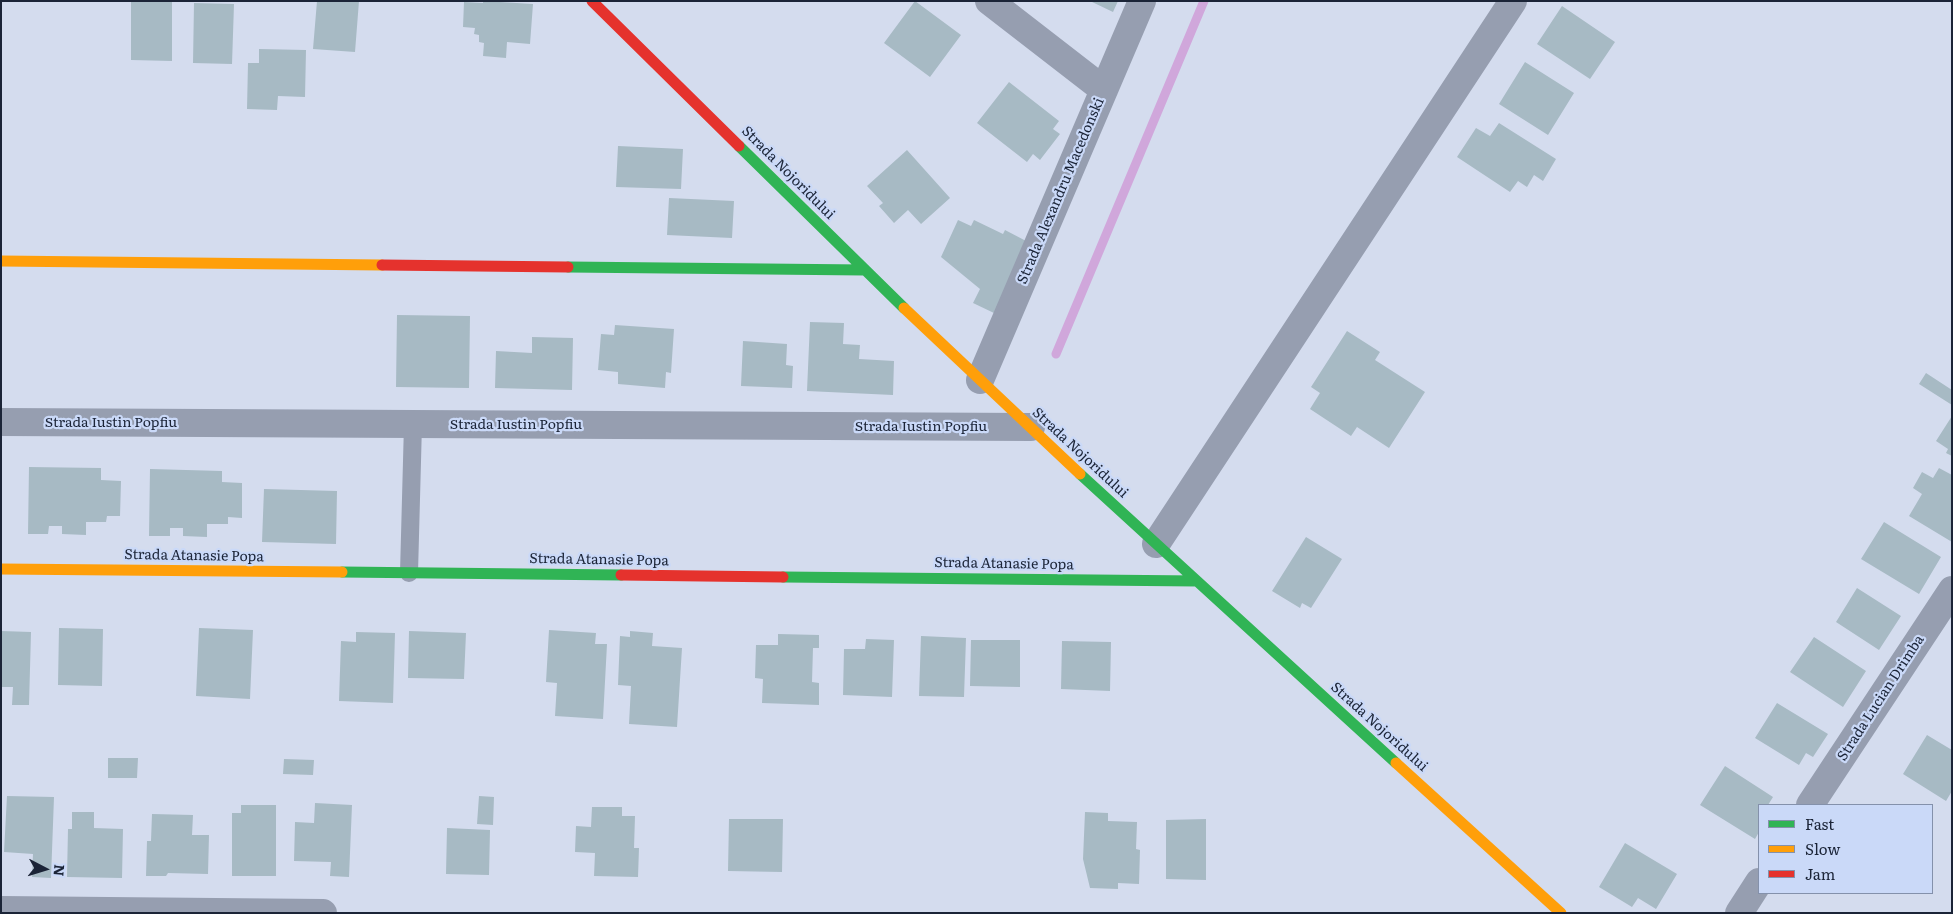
<!DOCTYPE html>
<html>
<head>
<meta charset="utf-8">
<style>
  body { margin:0 }
  #map { position:relative; width:1953px; height:914px; overflow:hidden; background:#d4dcee; font-family:Literata,serif }
  canvas { display:block }
  .frame { position:absolute; inset:0; border:2px solid #1b2437; pointer-events:none }
  .legend { position:absolute; left:1758px; top:804px; width:175px; height:90px; box-sizing:border-box; background:#cad9f8; border:1px solid #8491ab; margin:0; padding:6px 9px; list-style:none; font-size:15px; color:#1b2437 }
  .legend li { display:flex; align-items:center; gap:10px; height:25px }
  .legend b { width:25px; border:1px solid #8491ab }
  .north { position:absolute; left:20px; top:844px; width:50px; height:50px; -webkit-text-stroke:4px #cad9f8; paint-order:stroke; rotate:95deg; font-size:14px; font-weight:700; line-height:20px; text-align:center; color:#1b2437 }
  .north::after { content:''; display:block; margin:auto; width:18px; height:22px; background:#1b2437; clip-path:polygon(50% 0,100% 100%,50% 72%,0 100%) }
</style>
</head>
<body>
<div id="map">
<canvas width="1953" height="914"></canvas>
<div class="frame"></div>
<ul class="legend">
<li><b style="height:6px;background:#30b455"></b>Fast</li>
<li><b style="height:6px;background:#ff9f0a"></b>Slow</li>
<li><b style="height:6px;background:#e5322d"></b>Jam</li>
</ul>
<div class="north">N</div>
</div>
<script>
const ctx = document.querySelector('canvas').getContext('2d');
ctx.lineJoin = 'round';
function strokePath(path, color, width, dash) { ctx.strokeStyle = color; ctx.lineWidth = width; ctx.lineCap = dash ? 'butt' : 'round'; ctx.setLineDash(dash || []); ctx.stroke(path); }
function fillPath(path, color) { ctx.fillStyle = color; ctx.fill(path, 'evenodd'); }
function drawText(font, color, halo, rows, align = 'center') {
  ctx.font = font + ' Literata,serif'; ctx.lineWidth = 4.5; ctx.setLineDash([]); ctx.textBaseline = 'middle'; ctx.strokeStyle = halo; ctx.fillStyle = color; for (const [text, x, y, turn = 0] of rows) {
    ctx.save(); ctx.translate(x, y); ctx.rotate((+turn || 0) * Math.PI / 180); ctx.textAlign = isNaN(turn) ? turn : align; if (halo) ctx.strokeText(text, 0, 0); ctx.fillText(text, 0, 0); ctx.restore();
  }
}
strokePath(new Path2D(`
  M1056 354 1204 1`), '#d0a7db', 9);
fillPath(new Path2D(`
  M131 1H172V61L131 60Z
  M317 1H359L355 52 313 49Z
  M483 1 533 4 530 44 507 42 506 58 483 56 484 43 479 42V35L474 34 475 28 463 27 464 2 483 3Z
  M915 1 961 35 930 77 884 43Z
  M1090 1H1118L1113 12Z
  M194 3 234 4 232 64 193 63Z
  M1562 6 1615 42 1590 79 1537 44Z
  M259 49 306 50 305 97 278 96 277 110 247 109 248 63H259Z
  M1525 62 1574 93 1548 135 1499 104Z
  M1009 82 1059 121 1053 129 1060 134 1040 160 1033 154 1027 162 977 123Z
  M1499 123 1556 159 1543 181 1534 175 1527 187 1518 181 1510 192 1457 157 1476 128 1490 136Z
  M618 146 683 149 681 189 616 187Z
  M907 150 950 198 921 224 908 210 894 223 879 206 883 203 867 186Z
  M669 198 734 201 732 238 667 235Z
  M958 220 971 226 974 220 1003 234 1005 230 1028 242 994 313 973 303 980 289 941 257Z
  M397 315 470 316 469 388 396 387Z
  M810 322 844 323 843 344 860 345 859 359 894 361 893 395 807 391Z
  M615 325 674 329 671 373 666 372 665 388 618 384V372L598 370 601 334 614 335Z
  M1347 331 1380 352 1375 360 1425 392 1389 448 1357 427 1351 436 1310 409 1320 393 1311 387Z
  M532 337 573 338 572 390 495 388 496 351 532 353Z
  M743 341 787 344 786 365 793 366 792 388 741 386Z
  M1926 373 1952 390V405L1919 384Z
  M1952 416V456L1946 453 1948 449 1936 441Z
  M29 467 101 468V480L121 481 120 516H107L106 522H86V535L62 534V526H49L48 534H28Z
  M1939 468 1952 475V542L1909 516 1922 494 1913 488 1922 472 1933 478Z
  M150 469 222 471V482L242 483V518L228 517V524H207V537L183 536V528H170V536H149Z
  M264 489 337 491 336 544 262 542Z
  M1884 522 1941 557 1919 594 1861 559Z
  M1306 537 1342 559 1311 608 1302 603 1300 608 1272 591Z
  M1857 588 1901 616 1879 650 1836 622Z
  M59 628 103 629 102 686 58 685Z
  M199 628 253 630 250 699 196 696Z
  M549 630 596 633 595 644H607L603 719 555 716 557 683 546 682Z
  M1 631 31 632 29 705H12L13 687H1Z
  M409 631 466 633 464 679 408 678Z
  M630 631 653 633 652 646 682 648 677 727 629 724 631 686 618 685 620 636 630 637Z
  M356 632 395 633 393 703 339 701 341 641 356 642Z
  M778 634 819 635V648H813L812 682 819 683V705L762 703 763 679 755 678 756 645H778Z
  M921 636 966 638 964 697 919 696Z
  M1814 637 1866 671 1843 707 1790 672Z
  M866 639 894 640 892 697 843 695 844 649H865Z
  M971 640H1020V687L970 686Z
  M1062 641 1111 642 1110 691 1061 689Z
  M1777 703 1828 734 1813 757 1806 753 1799 765 1755 738Z
  M1927 735 1952 750V791L1946 801 1903 774Z
  M108 758H138L137 778H108Z
  M284 759 314 760 313 775 283 774Z
  M1725 766 1773 797 1768 805H1759V832L1755 839 1700 805Z
  M7 796 54 797 51 878 32 877 33 854 4 852Z
  M479 796 494 797 493 825 477 824Z
  M315 803 352 805 349 877 330 876 331 862 294 861 295 822 314 823Z
  M241 805H276V876H232V813H241Z
  M592 807H622V816H635L634 848H639L638 877 594 876 595 853 575 852 576 826 591 827Z
  M72 812H94V828L123 829 122 878 67 877 68 829H72Z
  M1085 812 1108 813V821L1137 822 1136 849 1140 850 1139 884 1118 883V889L1090 888 1083 859Z
  M152 814 193 815 192 835H209L208 874 168 873 166 876H146L147 841H151Z
  M729 819H783L782 872 728 871Z
  M1206 819V880L1166 879V820Z
  M447 828 490 830 489 875 446 874Z
  M1625 843 1677 874 1656 909 1638 898 1632 907 1599 887Z`), '#a7bac4');
strokePath(new Path2D(`
  M409 573 413 424`), '#969eb0', 18);
strokePath(new Path2D(`
  M989 1 1104 90
  M980 380 1142 1
  M1 422 1031 427
  M1156 544 1513 1
  M1810 805 1952 590
  M1 910 323 913
  M1739 913 1759 882`), '#969eb0', 28);
strokePath(new Path2D(`
  M739 146 904 308
  M568 267 864 270
  M1080 474 1396 763
  M342 572 621 575
  M783 577 1197 581`), '#30b455', 11);
strokePath(new Path2D(`
  M1 261 382 265
  M904 308 1080 474
  M1 569 342 572
  M1396 763 1561 913`), '#ff9f0a', 11);
strokePath(new Path2D(`
  M592 1 739 146
  M382 265 568 267
  M621 575 783 577`), '#e5322d', 11);
drawText('14px', '#1b2437', '#cad9f8', [
  ["Strada Nojoridului",788,173,45],
  ["Strada Alexandru Macedonski",1061,191,-67],
  ["Strada Iustin Popfiu",111,423],
  ["Strada Iustin Popfiu",516,425],
  ["Strada Iustin Popfiu",921,427],
  ["Strada Nojoridului",1080,453,43],
  ["Strada Atanasie Popa",194,556,1],
  ["Strada Atanasie Popa",599,560,1],
  ["Strada Atanasie Popa",1004,564,1],
  ["Strada Lucian Drimba",1881,698,-57],
  ["Strada Nojoridului",1379,727,42]
]);
</script>
</body>
</html>
